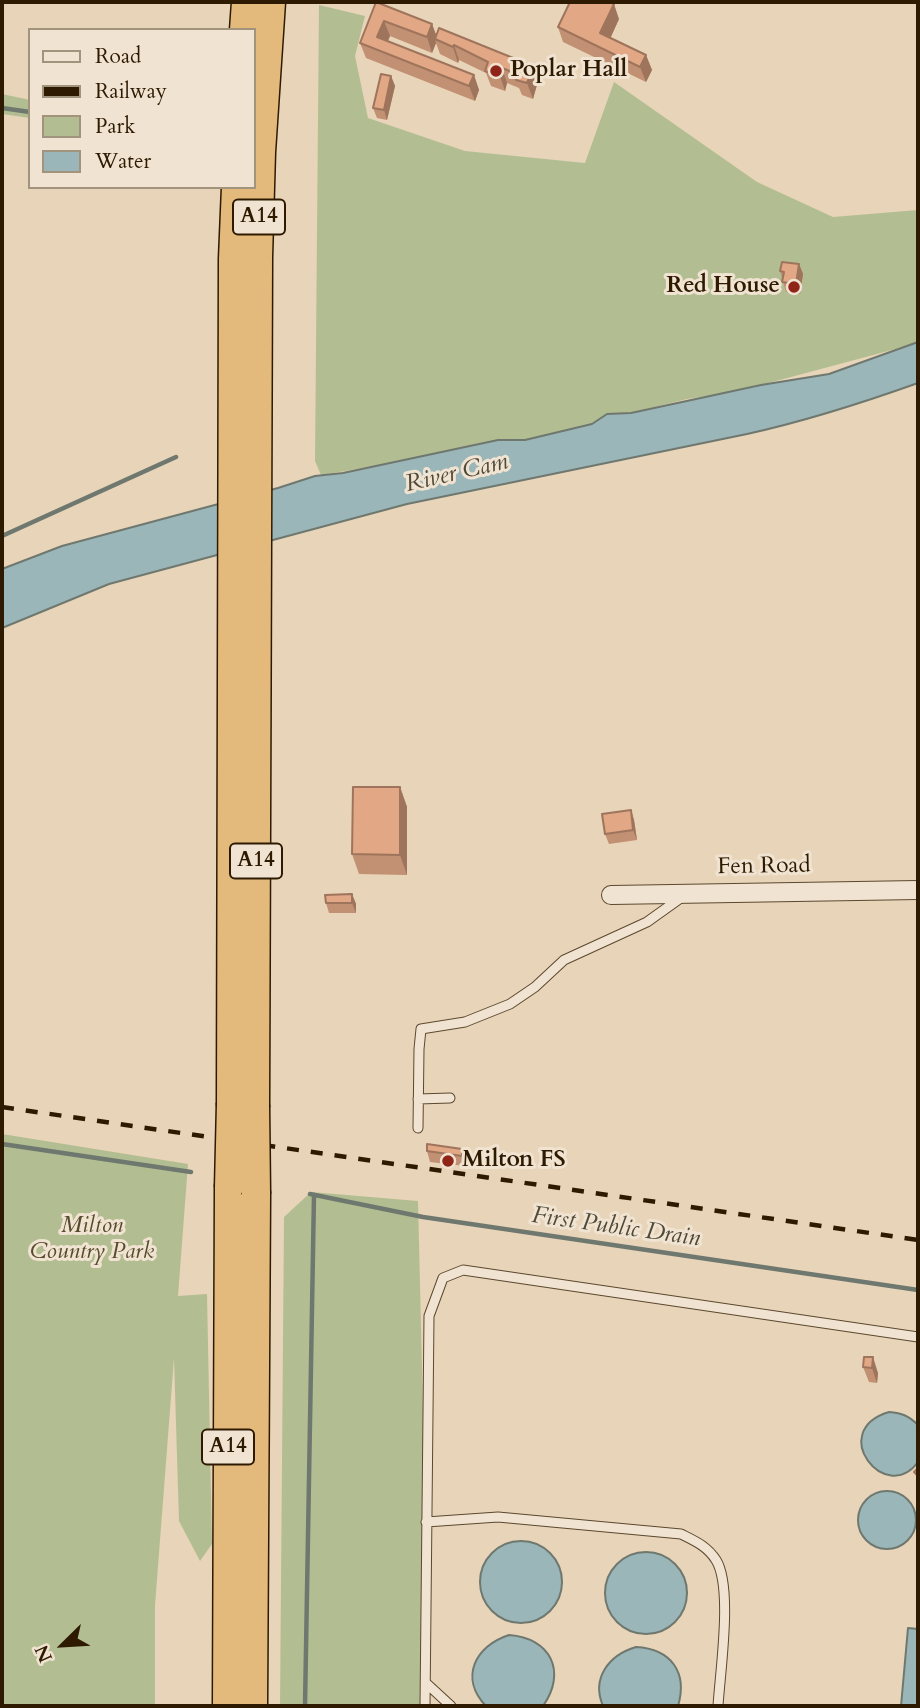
<!DOCTYPE html>
<html>
<head>
<meta charset="utf-8">
<style>
  body { margin:0 }
  #map { position:relative; width:920px; height:1708px; overflow:hidden; background:#e8d4b8; font-family:Cardo,serif }
  canvas { display:block }
  .frame { position:absolute; inset:0; border:4px solid #2e1a00; pointer-events:none }
  .legend { position:absolute; left:28px; top:28px; width:228px; height:161px; box-sizing:border-box; background:#f0e3d1; border:2px solid #a2937d; margin:0; padding:9px 12px; list-style:none; font-size:21px; color:#2e1a00 }
  .legend li { display:flex; align-items:center; gap:14px; height:35px }
  .legend b { width:35px; border:2px solid #a2937d }
  .north { position:absolute; left:28px; top:1610px; width:70px; height:70px; -webkit-text-stroke:5px #f0e3d1; paint-order:stroke; rotate:246deg; font-size:19px; font-weight:700; line-height:28px; text-align:center; color:#2e1a00 }
  .north::after { content:''; display:block; margin:auto; width:24px; height:32px; background:#2e1a00; clip-path:polygon(50% 0,100% 100%,50% 72%,0 100%) }
</style>
</head>
<body>
<div id="map">
<canvas width="920" height="1708"></canvas>
<div class="frame"></div>
<ul class="legend">
<li><b style="height:9px;background:#f0e3d1"></b>Road</li>
<li><b style="height:9px;background:#2e1a00"></b>Railway</li>
<li><b style="height:19px;background:#b2be92"></b>Park</li>
<li><b style="height:19px;background:#9bb6b9"></b>Water</li>
</ul>
<div class="north">N</div>
</div>
<script>
const ctx = document.querySelector('canvas').getContext('2d');
ctx.lineJoin = 'round';
function fillPath(path, color) { ctx.fillStyle = color; ctx.fill(path, 'evenodd'); }
function strokePath(path, color, width, dash) { ctx.strokeStyle = color; ctx.lineWidth = width; ctx.lineCap = dash ? 'butt' : 'round'; ctx.setLineDash(dash || []); ctx.stroke(path); }
function drawText(font, color, halo, rows, align = 'center') {
  ctx.font = font + ' Cardo,serif'; ctx.lineWidth = 6; ctx.setLineDash([]); ctx.textBaseline = 'middle'; ctx.strokeStyle = halo; ctx.fillStyle = color; for (const [text, x, y, turn = 0] of rows) {
    ctx.save(); ctx.translate(x, y); ctx.rotate((+turn || 0) * Math.PI / 180); ctx.textAlign = isNaN(turn) ? turn : align; if (halo) ctx.strokeText(text, 0, 0); ctx.fillText(text, 0, 0); ctx.restore();
  }
}
fillPath(new Path2D(`
  M319 5 365 16 355 56 368 118 465 151 585 163 614 82 757 182 833 217 918 210V343L735 392 687 399 631 413 607 414 592 424 525 441 321 475 315 461Z
  M2 94 30 100V118L2 114Z
  M2 1134 188 1164 178 1296 207 1294 212 1544 200 1561 179 1521 174 1358 155 1605V1706H2Z
  M311 1192 418 1201 425 1493 420 1706H280L284 1217Z`), '#b2be92');
const water = new Path2D(`
  M918 342V383C862 403 806 421 747 434L407 504 109 584 2 628V569L62 546 278 488 315 476 343 473 498 440H525L592 424 607 414 631 413 761 385 829 374Z
  M889 1412C902 1413 909 1416 918 1425V1462C886 1506 826 1431 889 1412Z
  M858 1520a29 29 0 1 1 58 0a29 29 0 1 1-58 0Z
  M480 1582a41 41 0 1 1 82 0a41 41 0 1 1-82 0Z
  M605 1593a41 41 0 1 1 82 0a41 41 0 1 1-82 0Z
  M908 1628 918 1629V1706H901Z
  M509 1635C551 1638 567 1672 543 1706H486C459 1678 475 1646 509 1635Z
  M636 1647C671 1649 688 1672 678 1706H603C591 1678 609 1655 636 1647Z`);
fillPath(water, '#9bb6b9');
strokePath(water, '#6f786f', 2);
strokePath(new Path2D(`
  M2 108 30 112
  M2 536 176 457
  M2 1144 191 1172
  M310 1194 423 1217 918 1290
  M305 1706 314 1195`), '#6f786f', 4.5);
const service = new Path2D(`
  M418 1099 450 1098
  M418 1128 419 1049 421 1029 465 1022 510 1004 535 987 564 960 647 922 682 897
  M426 1522 498 1517 681 1534C695 1541 707 1546 716 1560 733 1587 720 1672 718 1706
  M426 1683 451 1706
  M425 1706 429 1316 443 1278 463 1270 918 1337`);
const minor = new Path2D(`
  M611 895 918 890`);
const trunk = new Path2D(`
  M244 30 246 2
  M231 1103 233 259 236 187
  M255 1105 258 257 261 152 271 2
  M227 1706 229 1187
  M253 1706 256 1194`);
strokePath(service, '#5c482e', 11);
strokePath(minor, '#5c482e', 20);
strokePath(trunk, '#2e1a00', 31);
strokePath(service, '#f0e3d1', 9);
strokePath(minor, '#f0e3d1', 18);
strokePath(trunk, '#e4ba7c', 28);
strokePath(new Path2D(`
  M2 1107 918 1240`), '#2e1a00', 4.5, [12, 12]);
const trunkBridge = new Path2D(`
  M255 1105 256 1194
  M229 1187 231 1103`);
strokePath(trunkBridge, '#2e1a00', 31, []);
strokePath(trunkBridge, '#e4ba7c', 28);
fillPath(new Path2D(`
  M376 2 432 24 436 35 538 81 533 99 522 95 519 88 507 83 505 91 491 86 486 73 459 60 458 63 440 54 436 43 432 53 390 36 388 41 474 75 479 90 475 101 366 58 360 43Z
  M619 19 610 38 646 55 652 70 646 82 563 42 558 27Z
  M391 76 395 86 387 120 377 118 373 108Z
  M799 264 803 274 800 294 786 292 780 271Z
  M400 787 407 807V875L359 874 352 854Z
  M631 810 634 820 637 840 609 844 605 834Z
  M352 894 356 904V913H329L326 903Z
  M462 1149 466 1160 465 1166 430 1162 427 1151Z
  M864 1357 878 1373 877 1383 869 1382 863 1367Z`), '#c29072');
fillPath(new Path2D(`
  M614 4 619 19 606 48 600 33Z
  M384 21 390 36 383 52 377 37Z
  M432 24 438 40 435 39 436 43 432 53 427 37Z
  M454 45 459 60 458 63 453 47Z
  M646 55 652 70 646 82 640 67Z
  M533 66 538 81 533 99 527 83Z
  M502 68 507 83 505 91 500 76Z
  M474 75 479 90 475 101 469 86Z
  M391 76 395 86 387 120 384 110Z
  M799 264 803 274 800 294 796 284Z
  M400 787 407 807V875L400 855Z
  M631 810 634 820 637 840 633 830Z
  M352 894 356 904V913L352 903Z
  M462 1149 466 1160 465 1166 462 1156Z
  M873 1357 878 1373 877 1383 872 1368Z`), '#9e755c');
const building = new Path2D(`
  M376 2 432 24 427 37 384 21 377 37 474 75 469 86 360 43Z
  M570 2H609L614 4 600 33 646 55 640 67 558 27Z
  M439 28 533 66 527 83 516 80 517 74 502 68 500 76 485 71 488 62 454 45 453 47 435 39Z
  M381 74 391 76 384 110 373 108Z
  M782 262 799 264 796 284 782 282 784 272 780 271Z
  M353 787H400V855L352 854Z
  M631 810 633 830 605 834 602 814Z
  M352 894V903H326L325 895Z
  M427 1144 462 1149V1156L427 1151Z
  M864 1357H873L872 1368 863 1367Z
  M918 1468V1476L914 1472Z`);
fillPath(building, '#e2a784');
strokePath(building, '#9e755c', 2);
for (const [x, y, r, color] of [
  [496,71,7,"#8f2418"],
  [794,287,7,"#8f2418"],
  [448,1161,7,"#8f2418"]
]) { const dot = new Path2D(); dot.arc(x, y, r, 0, 2 * Math.PI); ctx.fillStyle = color; ctx.fill(dot); strokePath(dot, '#f0e3d1', 2.5); }
for (const [x, y, w] of [
  [259,217,52],
  [256,861,52],
  [228,1447,52]
]) { const box = new Path2D(); box.roundRect(x - w / 2, y - 17.5, w, 35, 5); ctx.fillStyle = '#f0e3d1'; ctx.fill(box); strokePath(box, '#2e1a00', 2); }
drawText('bold 21px', '#2e1a00', null, [
  ["A14",259,217],
  ["A14",256,861],
  ["A14",228,1447]
]);
drawText('bold 23px', '#2e1a00', '#f0e3d1', [
  ["Poplar Hall",510,71],
  ["Red House",780,287,"right"],
  ["Milton FS",462,1161]
], 'left');
drawText('23px', '#2e1a00', '#f0e3d1', [
  ["Fen Road",764,867,-1]
]);
drawText('italic 23px', '#564b2c', '#f0e3d1', [
  ["Milton",92,1227],
  ["Country Park",92,1253]
]);
drawText('italic 24px', '#4f4938', '#f0e3d1', [
  ["River Cam",457,474,-13],
  ["First Public Drain",616,1228,8]
]);
</script>
</body>
</html>
